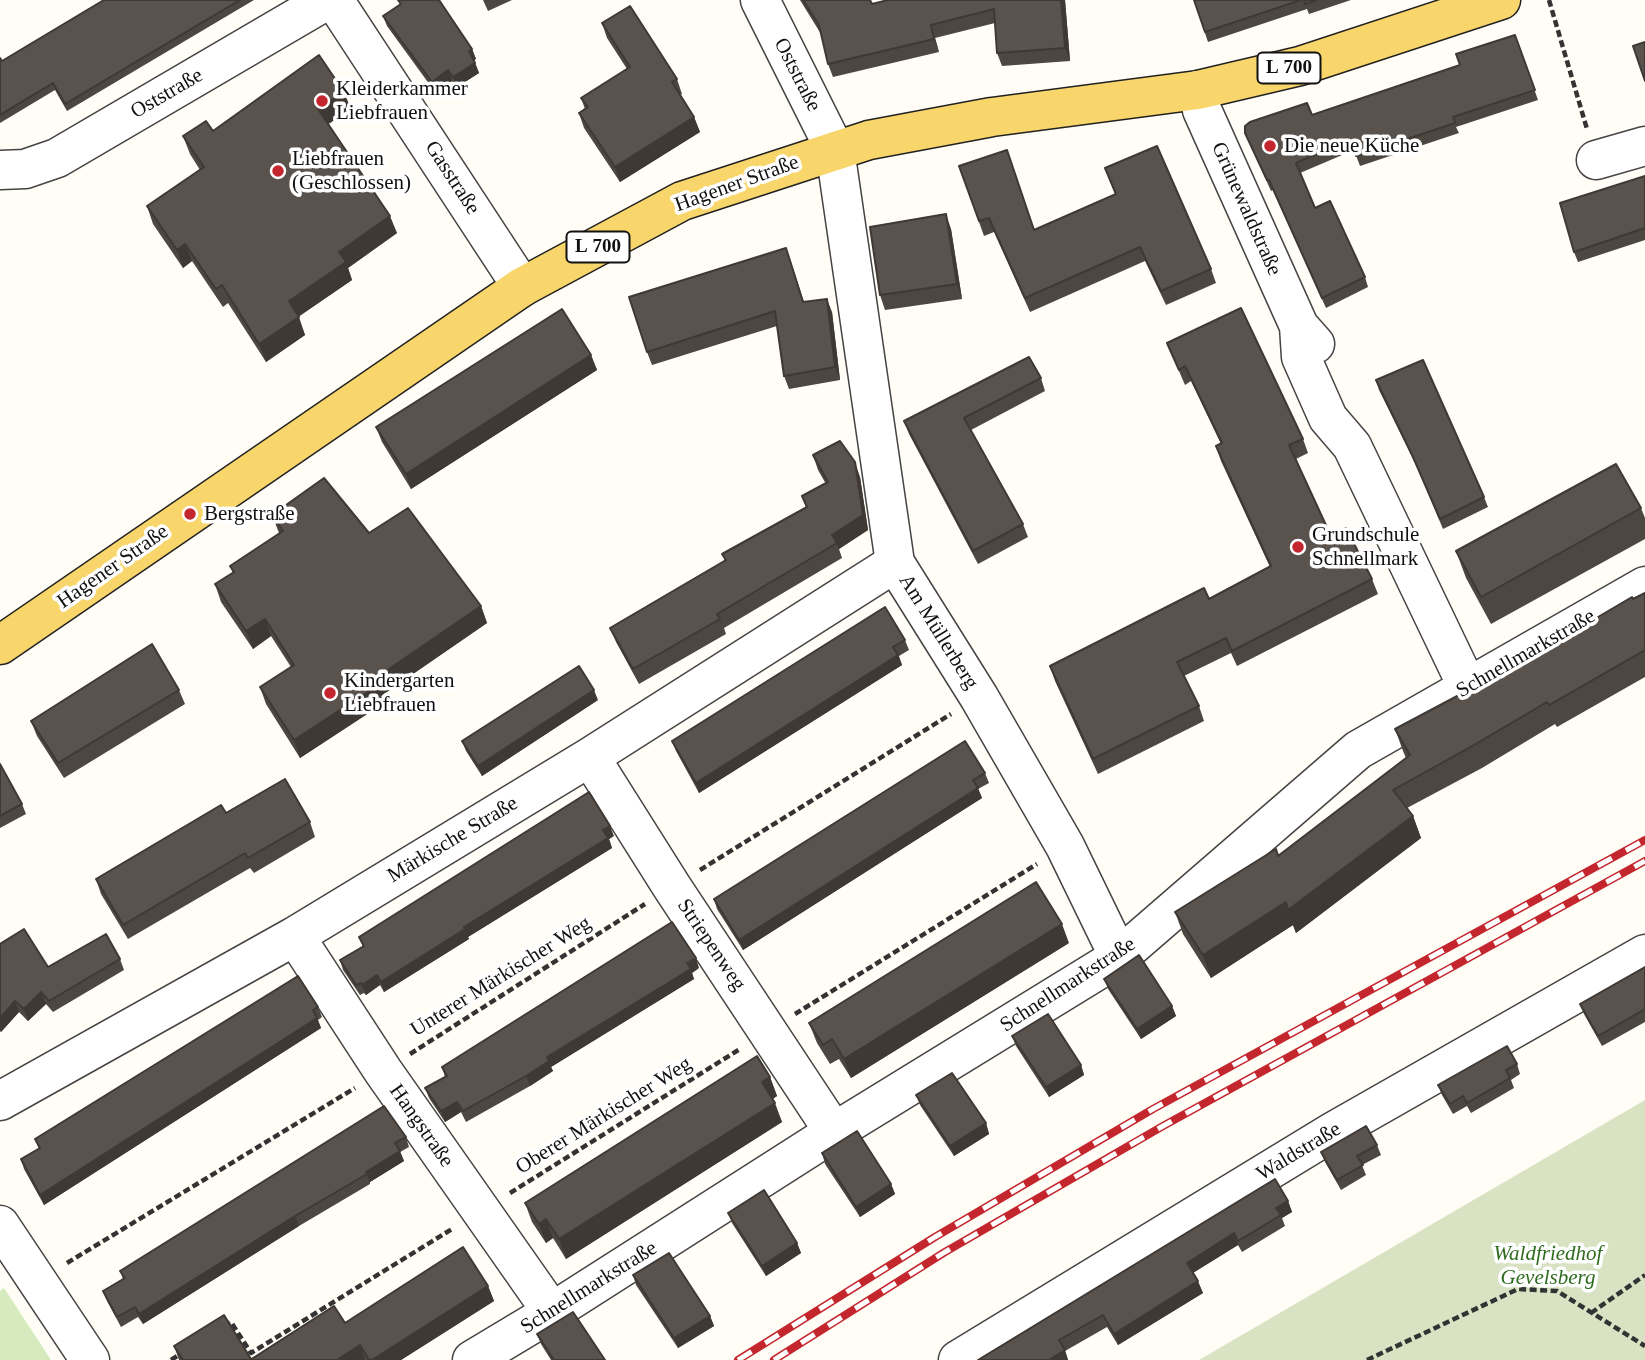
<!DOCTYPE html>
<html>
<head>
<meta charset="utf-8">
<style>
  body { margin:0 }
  canvas { display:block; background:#fffdf5 }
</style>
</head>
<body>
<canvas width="1645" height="1360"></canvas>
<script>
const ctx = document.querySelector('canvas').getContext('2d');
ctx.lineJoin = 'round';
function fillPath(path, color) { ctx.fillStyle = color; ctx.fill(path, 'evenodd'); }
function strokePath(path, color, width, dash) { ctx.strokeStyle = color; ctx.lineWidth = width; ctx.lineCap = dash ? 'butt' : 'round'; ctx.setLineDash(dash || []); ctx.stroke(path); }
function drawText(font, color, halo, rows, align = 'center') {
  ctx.font = font + ' Georgia,serif'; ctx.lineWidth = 7; ctx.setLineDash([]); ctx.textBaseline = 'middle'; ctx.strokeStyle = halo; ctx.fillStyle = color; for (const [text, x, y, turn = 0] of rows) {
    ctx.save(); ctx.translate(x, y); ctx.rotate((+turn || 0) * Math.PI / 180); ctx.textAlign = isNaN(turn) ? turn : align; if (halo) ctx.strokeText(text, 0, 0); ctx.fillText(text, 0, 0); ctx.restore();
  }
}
fillPath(new Path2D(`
  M4 1288 51 1360H0V1291Z`), '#d5ebbd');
fillPath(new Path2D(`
  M1645 1100V1360H1199Z`), '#d9e3c4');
const minor = new Path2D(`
  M334 0 522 287
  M760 0 835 150 895 563 979 697 1065 846 1119 957
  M1198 90 1202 110 1299 326 1315 344
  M1596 160 1645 146
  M0 170 25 169 57 158 327 0
  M1299 326 1301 357 1328 418 1352 446 1468 688
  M590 757 672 887 834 1132
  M295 936 383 1071 552 1312
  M0 1101 295 936 590 757 895 563
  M0 1225 90 1360
  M472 1360 552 1312 834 1132 1119 957 1358 750 1645 586
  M958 1360 1334 1131 1645 954`);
const major = new Path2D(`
  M0 645 522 287 682 201 869 140 992 117 1198 90 1300 66 1501 0`);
strokePath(minor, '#444', 41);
strokePath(major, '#222', 41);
strokePath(new Path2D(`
  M1549 0 1587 129
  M700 870 951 714
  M795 1014 1037 864
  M410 1054 645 904
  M510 1193 740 1049
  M67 1263 355 1088
  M1591 1313 1645 1275
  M224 1326 231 1322 251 1353 452 1229
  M171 1360 182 1353
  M1367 1360 1518 1289 1557 1291 1645 1346`), '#333', 4.5, [7, 3.5]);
strokePath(minor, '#fff', 38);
strokePath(major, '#f9d66b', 38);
const rail = new Path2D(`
  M738 1360 935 1237 1153 1109 1645 840
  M774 1360 945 1252 1163 1126 1645 861`);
strokePath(rail, '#c4262e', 8);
strokePath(rail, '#fff', 5, [16]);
fillPath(new Path2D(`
  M104 0H254L67 111 55 90 0 123V58L2 61Z
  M398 0 472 49 476 59 474 60 479 73 457 87 452 81 435 92 387 26 383 16 400 5Z
  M483 0H512L488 11Z
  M800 0H870L872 4 888 0H1065L1070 61 1002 66 997 53 995 23 935 38 939 52 833 77 828 64 821 34Z
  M1194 0H1351L1309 14 1307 9 1208 42Z
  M602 23 677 79 682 94 680 95 694 117 700 132 620 182 584 128 579 113 585 109 581 98 627 69 607 38Z
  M1515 35 1538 100 1456 127 1459 133 1360 166 1354 150 1300 173 1315 208 1365 277 1368 287 1326 308 1273 190 1271 191 1245 133 1312 115 1460 65Z
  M351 109 328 124 397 233 348 268 352 280 298 317 305 335 266 362 228 303 223 307 192 261 183 268 153 224 147 206 200 170 190 154 183 136Z
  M959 166 1034 230 1115 194 1105 168 1211 269 1216 283 1166 305 1145 261 1030 312 994 232 984 236Z
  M1645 176V240L1578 262 1574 252Z
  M951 229 962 299 885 310 880 295Z
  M791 262 804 302 832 312 840 380 789 389 784 376 777 326 652 365 647 352Z
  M1167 343 1303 439 1308 453 1296 459 1331 536 1372 579 1378 594 1237 666 1231 653 1184 676 1199 706 1204 721 1098 774 1055 681 1050 666 1209 599 1270 567 1221 461 1216 446 1221 444 1191 381 1185 385Z
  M591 355 597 370 411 489 382 442 376 427Z
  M1041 378 1045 391 971 430 1023 524 1028 537 978 564 909 434 904 421Z
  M1376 380 1484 497 1488 507 1443 529 1417 467 1379 390Z
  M813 455 860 477 868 530 839 549 842 558 724 628 726 634 639 684 616 642 610 628 725 561 722 554 806 507 802 496 826 484 818 470Z
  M1641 508 1645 518V539L1491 624 1466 578 1456 551Z
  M272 515 369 533 481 606 487 623 381 696 384 703 300 758 266 704 260 687 291 667 271 636 253 649 221 602 215 584 233 573 230 566 279 533Z
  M1645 593V677L1557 727 1555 724 1482 768 1407 808 1413 816 1421 838 1296 933 1293 925 1211 978 1183 934 1175 912 1276 849 1279 855 1406 758 1403 751 1395 729 1525 660Z
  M905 640 909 650 899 656 902 665 699 793 676 751 672 741Z
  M179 690 185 704 64 778 37 736 31 721Z
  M598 700 482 776 466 751 462 741Z
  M0 764 22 804 26 814 0 828Z
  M985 773 989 783 978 789 982 798 743 950 717 909 714 899Z
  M226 813 310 822 315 837 254 873 250 868 128 939 101 894 96 879Z
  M614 836 609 839 612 848 468 937 469 939 384 992 380 985 366 995 364 993 360 995 343 970 340 960 363 947 359 937Z
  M1069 943 851 1078 839 1059 830 1064 817 1043 809 1023Z
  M0 944 48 967 120 959 124 970 53 1012 46 1004 28 1021 19 1012 1 1032 0 1031Z
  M1645 967V1022L1602 1046 1584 1014 1580 1004Z
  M699 968 692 973 694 979 551 1067 553 1071 530 1086 466 1122 461 1112 445 1122 429 1098 425 1088 445 1077 442 1067Z
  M1104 979 1172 1006 1176 1016 1141 1039 1108 989Z
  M318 1007 322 1017 318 1020 321 1028 44 1205 24 1169 21 1159 39 1149 35 1139Z
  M1012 1036 1081 1065 1084 1075 1049 1097 1016 1046Z
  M1517 1064 1520 1074 1511 1080 1514 1088 1471 1113 1467 1106 1453 1114 1442 1095 1438 1085Z
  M770 1077 777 1096 772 1099 782 1122 566 1259 553 1238 546 1243 532 1222 525 1203Z
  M916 1095 986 1123 989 1134 954 1156 920 1105Z
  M406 1137 409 1147 400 1152 404 1161 370 1182V1184L299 1226 143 1324 138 1317 121 1327 107 1301 103 1291 123 1279 120 1271Z
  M1377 1145 1381 1155 1362 1165 1366 1175 1341 1190 1325 1162 1321 1152Z
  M822 1153 891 1184 895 1194 860 1217 825 1164Z
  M1288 1201 1292 1212 1282 1218 1285 1226 1242 1252 1238 1245 1193 1273 1203 1293 1118 1345 1107 1327 1065 1351 1068 1360H978Z
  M728 1213 797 1243 801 1253 766 1276 732 1223Z
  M633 1275 710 1316 714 1326 678 1348 636 1285Z
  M488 1286 494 1301 401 1360H179L174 1346 251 1359 345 1323Z
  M537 1334 605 1360H551L541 1344Z`), '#4d4742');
fillPath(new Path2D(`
  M1061 0H1065L1070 61 1065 48Z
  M931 25 935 38 939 52 934 39Z
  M472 49 476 59 472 61 469 51Z
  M475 63 479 73 457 87 453 77Z
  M448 70 452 81 435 92 432 82Z
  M344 92 351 109 324 127 318 109Z
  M694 117 700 132 620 182 615 167Z
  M946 214 951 229 962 299 957 284Z
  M390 216 397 233 348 268 352 280 295 319 289 301 339 252Z
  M185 244 192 261 183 268 177 250Z
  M827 299 832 312 840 380 835 367Z
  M299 317 305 335 266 362 259 344Z
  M591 355 597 370 411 489 406 474Z
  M855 462 860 477 868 530 839 549 832 535Z
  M481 606 487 623 381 696 384 703 300 758 294 740 373 680Z
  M265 619 271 636 253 649 246 631Z
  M898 655 902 665 699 793 696 783Z
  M594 690 598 700 482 776 478 766Z
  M978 788 982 798 743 950 739 940Z
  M1413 816 1421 838 1296 933 1293 925 1211 978 1203 955Z
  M610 826 614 836 609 839 612 848 468 937 469 939 384 992 381 982 464 927Z
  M1062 924 1069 943 851 1078 844 1059Z
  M696 958 699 968 692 973 694 979 551 1067 553 1071 530 1086 526 1076 547 1057Z
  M377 975 380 985 366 995 362 985Z
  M41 992 46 1004 28 1021 24 1009Z
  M15 1001 19 1012 1 1032 0 1028V1018Z
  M1172 1006 1176 1016 1141 1039 1137 1029Z
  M317 1018 321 1028 44 1205 40 1195Z
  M1081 1065 1084 1075 1049 1097 1046 1087Z
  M770 1077 777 1096 769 1102 762 1082Z
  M457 1102 461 1112 445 1122 441 1111Z
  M775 1103 782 1122 566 1259 559 1239Z
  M986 1123 989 1134 954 1156 950 1146Z
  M400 1151 404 1161 370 1182 366 1172Z
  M891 1184 895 1194 860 1217 856 1207Z
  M1288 1201 1292 1212 1282 1218 1276 1208Z
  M295 1216 299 1226 143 1324 139 1314Z
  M546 1219 553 1238 546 1243 539 1224Z
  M1234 1233 1238 1245 1191 1274 1187 1263Z
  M797 1243 801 1253 766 1276 762 1266Z
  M1198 1281 1203 1293 1118 1345 1114 1334Z
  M488 1286 494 1301 401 1360H372Z
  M710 1316 714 1326 678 1348 674 1338Z
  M360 1345 365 1360H337Z
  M1065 1350 1068 1360H1049Z`), '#3f3936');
const building = new Path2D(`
  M104 0H240L65 104 53 83 0 115V58L2 61Z
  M398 0H439L472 49 469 51 475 63 453 77 448 70 432 82 383 16 401 4Z
  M803 0H870L872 4 888 0H1061L1065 48 997 53 994 9 931 25 934 39 828 64 819 25Z
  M1194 0H1301L1205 32Z
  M1304 0H1317L1305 4Z
  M630 6 677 79 672 82 694 117 615 167 579 113 588 107 581 98 630 67 602 23Z
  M1515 35 1535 90 1453 117 1455 123 1356 156 1350 139 1296 163 1315 208 1330 201 1365 277 1322 298 1269 180H1267L1245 133V126L1250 122 1307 103 1312 115 1460 65 1456 54Z
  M1645 42V81L1633 46Z
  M319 55 344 92 318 109 390 216 339 252 346 262 289 301 299 317 259 344 222 285 216 289 185 244 177 250 147 206 204 167 183 136 206 121 213 131Z
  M1157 146 1211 269 1161 291 1140 247 1025 298 989 218 979 221 959 166 1007 150 1034 230 1116 194 1105 168Z
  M1645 176V228L1574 252 1560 203Z
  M946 214 957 284 880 295 870 227Z
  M786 248 803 302 827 299 835 367 784 376 775 311 647 352 629 297Z
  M1241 308 1303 439 1289 445 1331 536 1346 528 1372 579 1232 651 1226 638 1177 662 1199 706 1093 759 1050 666 1204 588 1209 599 1271 566 1216 446 1222 443 1185 366 1179 370 1167 343Z
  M562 309 591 355 406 474 376 427Z
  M1029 357 1041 378 964 418 1023 524 973 551 904 421Z
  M1423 360 1484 497 1440 519 1413 457 1376 380Z
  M840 441 855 462 863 515 832 535 837 543 717 614 720 619 633 669 610 628 726 560 722 554 807 507 802 496 828 482 813 455Z
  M1616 464 1641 508 1481 597 1456 551Z
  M324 478 369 533 408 508 481 606 373 680 377 686 294 740 260 687 294 665 265 619 246 631 215 584 234 572 230 566 283 531 272 515Z
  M1645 593V650L1549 705 1547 702 1474 745 1393 790 1413 816 1288 910 1286 902 1203 955 1175 912 1276 849 1278 856 1410 755 1395 729 1525 660 1632 597 1633 599Z
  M885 607 905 640 893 647 898 655 696 783 672 741Z
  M152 644 179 690 58 763 31 721Z
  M579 666 594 690 478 766 462 741Z
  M965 741 985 773 973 780 978 788 739 940 714 899Z
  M0 764 22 804 0 816Z
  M285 779 310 822 248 858 245 853 123 925 96 879 221 805 226 813Z
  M589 792 610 826 603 830 608 838 464 927 465 929 381 982 377 975 362 985 361 983 356 985 340 960 364 946 359 937Z
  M1036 882 1062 924 844 1059 832 1039 823 1045 809 1023Z
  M672 922 696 958 687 963 691 969 547 1057 549 1061 526 1076 463 1111 457 1102 441 1111 425 1088 447 1076 442 1067Z
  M24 929 48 967 106 934 120 959 49 1001 41 992 24 1009 15 1001 0 1018V944Z
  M1139 955 1172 1006 1137 1029 1104 979Z
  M1645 967V1009L1598 1036 1580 1004Z
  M298 976 318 1007 313 1010 317 1018 40 1195 21 1159 40 1148 35 1139Z
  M1048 1014 1081 1065 1046 1087 1012 1036Z
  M1507 1046 1517 1064 1506 1070 1510 1078 1467 1103 1463 1096 1450 1104 1438 1085Z
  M757 1056 770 1077 762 1082 775 1103 559 1239 546 1219 539 1224 525 1203Z
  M952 1073 986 1123 950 1146 916 1095Z
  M384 1106 406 1137 395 1143 400 1151 366 1172 367 1174 295 1216 139 1314 135 1307 117 1317 103 1291 125 1278 120 1271Z
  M1366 1126 1377 1145 1357 1156 1363 1165 1337 1180 1321 1152Z
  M857 1131 891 1184 856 1207 822 1153Z
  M1275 1179 1288 1201 1276 1208 1281 1215 1238 1241 1234 1233 1187 1263 1198 1281 1114 1334 1103 1315 1059 1340 1065 1350 1049 1360H978Z
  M764 1190 797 1243 762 1266 728 1213Z
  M463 1247 488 1286 372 1360H369L360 1345 337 1360H250L334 1306 345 1323Z
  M669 1253 710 1316 674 1338 633 1275Z
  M573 1312 605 1360H554L537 1334Z
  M224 1315 251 1359 250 1360H183L174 1346Z`);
fillPath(building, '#5a524d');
strokePath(building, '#3f3936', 2);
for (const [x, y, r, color] of [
  [322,101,7,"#c4262e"],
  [1270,146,7,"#c4262e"],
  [278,171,7,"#c4262e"],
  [190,514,7,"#c4262e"],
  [1298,547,7,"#c4262e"],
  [330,693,7,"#c4262e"]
]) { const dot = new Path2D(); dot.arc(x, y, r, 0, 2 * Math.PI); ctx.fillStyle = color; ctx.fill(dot); strokePath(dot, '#fff', 2.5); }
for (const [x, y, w] of [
  [1289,68,63],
  [598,247,63]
]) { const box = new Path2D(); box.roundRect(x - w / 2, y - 15.5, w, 31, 5); ctx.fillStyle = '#fff'; ctx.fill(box); strokePath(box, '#111', 2); }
drawText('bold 19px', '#111', null, [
  ["L 700",1289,68],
  ["L 700",598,247]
]);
drawText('21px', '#111', '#fff', [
  ["Oststraße",797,75,63],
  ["Oststraße",167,94,-30],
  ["Gasstraße",452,178,57],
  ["Hagener Straße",737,184,-20],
  ["Grünewaldstraße",1246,209,66],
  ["Hagener Straße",113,567,-35],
  ["Am Müllerberg",938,632,58],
  ["Schnellmarkstraße",1526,654,-30],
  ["Märkische Straße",453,840,-31],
  ["Striepenweg",711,945,56],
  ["Unterer Märkischer Weg",501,977,-32],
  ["Schnellmarkstraße",1068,985,-33],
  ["Oberer Märkischer Weg",604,1116,-32],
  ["Hangstraße",421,1126,55],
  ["Waldstraße",1299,1152,-31],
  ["Schnellmarkstraße",589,1288,-32]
]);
drawText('21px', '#111', '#fff', [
  ["Kleiderkammer",336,89],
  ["Liebfrauen",336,113],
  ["Die neue Küche",1284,146],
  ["Liebfrauen",292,159],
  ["(Geschlossen)",292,183],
  ["Bergstraße",204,514],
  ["Grundschule",1312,535],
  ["Schnellmark",1312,559],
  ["Kindergarten",344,681],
  ["Liebfrauen",344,705]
], 'left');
drawText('italic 21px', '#2f6b1f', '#fff', [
  ["Waldfriedhof",1548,1254],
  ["Gevelsberg",1548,1278]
]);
</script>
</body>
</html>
